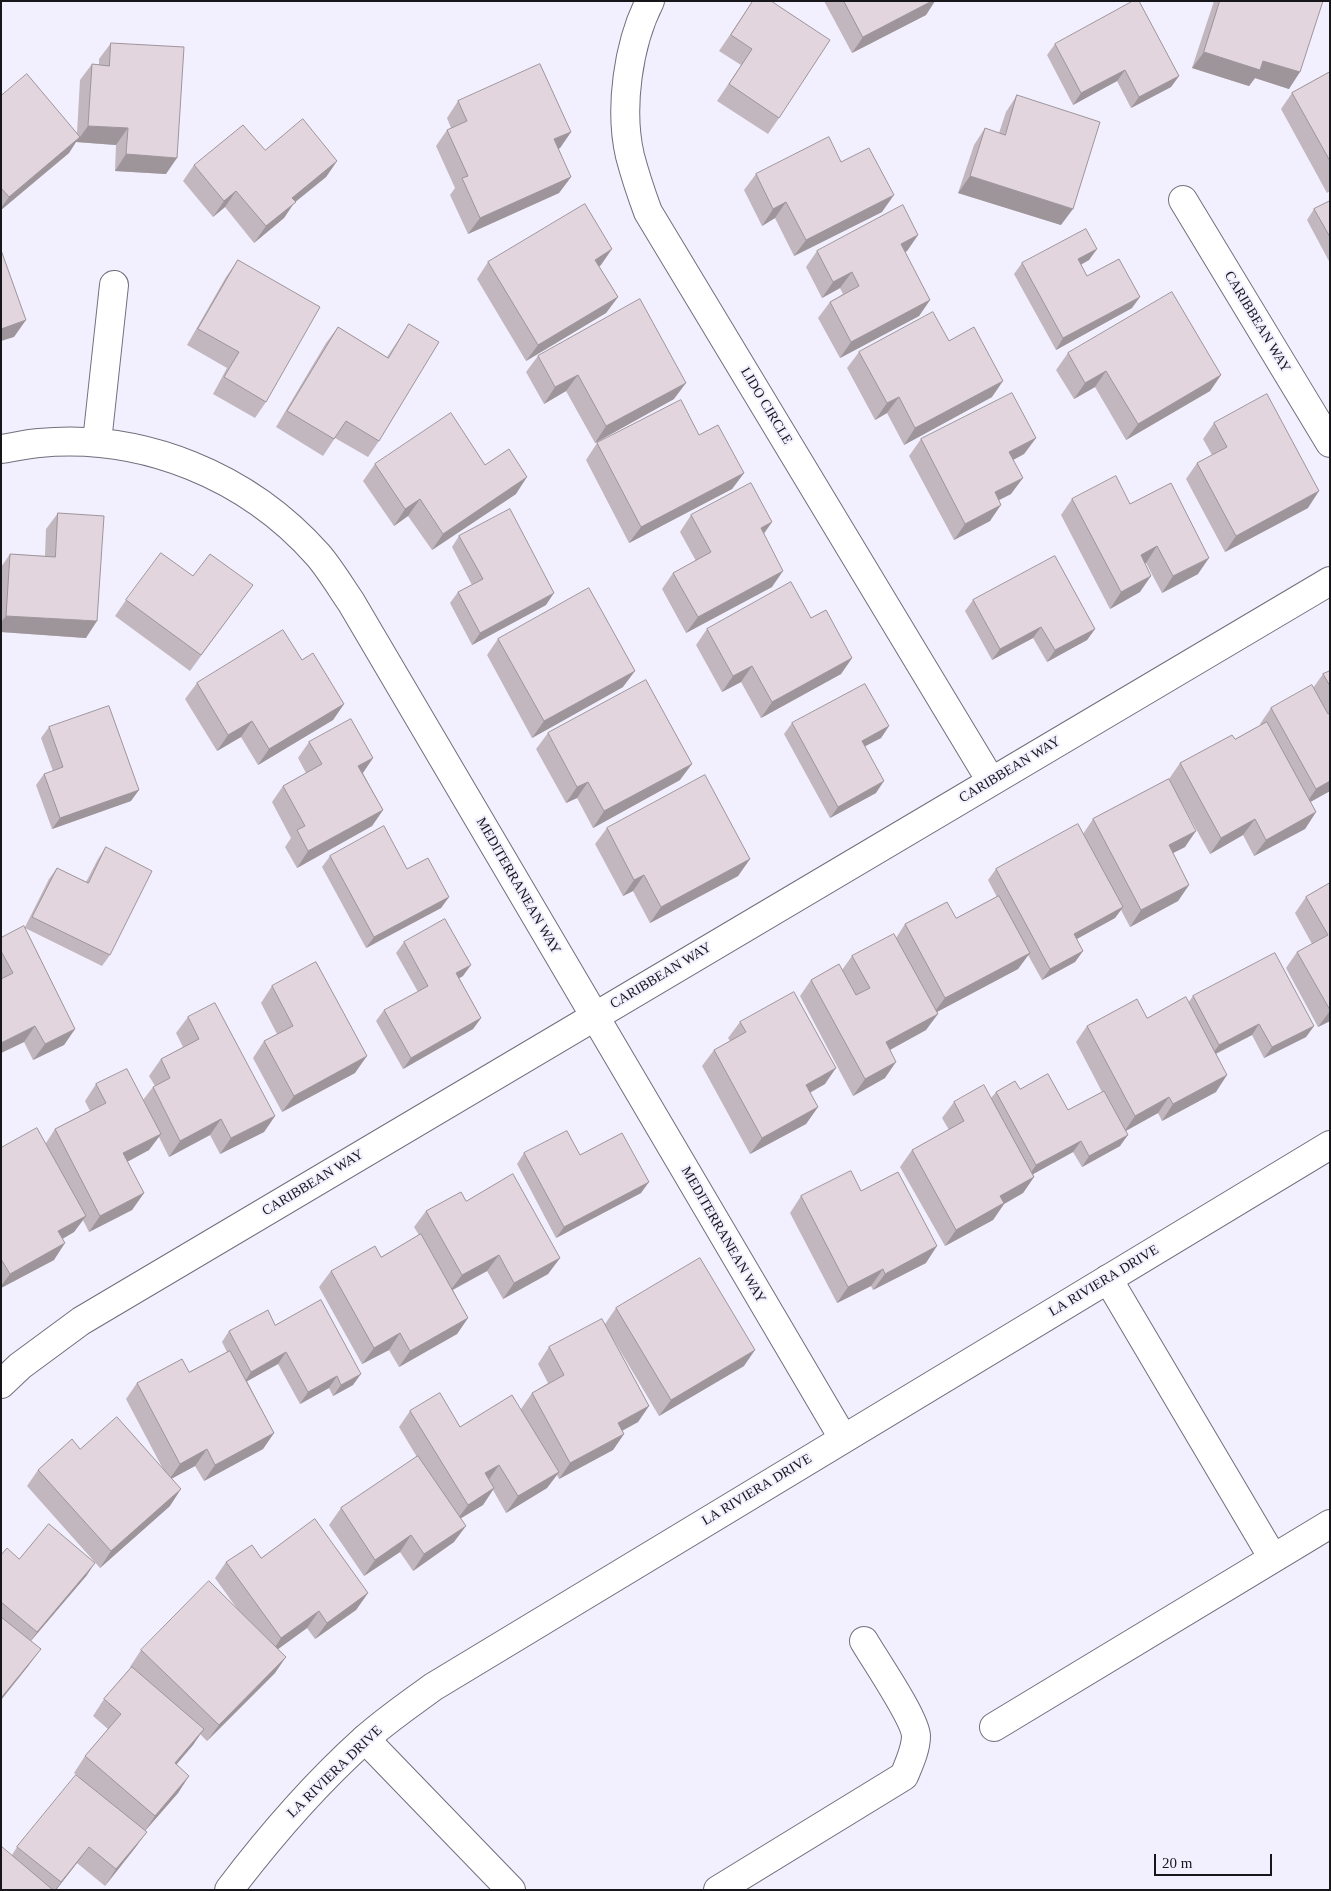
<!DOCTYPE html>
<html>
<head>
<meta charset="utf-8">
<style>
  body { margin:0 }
  #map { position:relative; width:1331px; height:1891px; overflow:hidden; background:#f2effe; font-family:Georgia,serif }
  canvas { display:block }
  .frame { position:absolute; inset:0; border:2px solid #17161b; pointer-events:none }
  .scale { position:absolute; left:1154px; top:1854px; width:118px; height:22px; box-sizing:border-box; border:2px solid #17161b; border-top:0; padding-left:6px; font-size:15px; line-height:18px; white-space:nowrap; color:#17161b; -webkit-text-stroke:4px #f2effe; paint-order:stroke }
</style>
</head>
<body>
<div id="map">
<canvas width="1331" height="1891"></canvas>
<div class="frame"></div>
<div class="scale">20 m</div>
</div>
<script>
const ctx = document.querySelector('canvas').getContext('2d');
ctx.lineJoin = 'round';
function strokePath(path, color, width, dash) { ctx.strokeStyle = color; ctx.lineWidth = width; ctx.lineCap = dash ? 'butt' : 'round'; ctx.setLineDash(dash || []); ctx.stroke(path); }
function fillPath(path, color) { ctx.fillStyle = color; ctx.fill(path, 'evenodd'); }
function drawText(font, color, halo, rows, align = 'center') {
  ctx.font = font + ' Georgia,serif'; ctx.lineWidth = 4; ctx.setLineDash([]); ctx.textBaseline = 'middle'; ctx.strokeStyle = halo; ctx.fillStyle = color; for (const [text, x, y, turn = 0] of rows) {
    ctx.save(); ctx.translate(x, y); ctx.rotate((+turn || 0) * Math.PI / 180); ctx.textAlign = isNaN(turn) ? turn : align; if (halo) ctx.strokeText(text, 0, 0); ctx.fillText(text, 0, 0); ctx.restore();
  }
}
const minor = new Path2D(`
  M650 1C628 44 619 109 630 156 635 175 641 193 648 212L991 781
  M1183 200 1330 443
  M97 442 114 285
  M1 449C14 447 26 444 39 443 143 433 248 476 318 555 330 569 340 586 351 602L843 1438
  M1108 1279 1273 1558
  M1 1384 20 1366 81 1321 1330 581
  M994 1727 1330 1524
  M365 1739 511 1890
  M718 1890 904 1776C909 1764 916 1749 916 1736 915 1718 875 1660 864 1641`);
const tertiary = new Path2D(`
  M229 1890C270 1836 313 1786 364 1740 385 1721 410 1704 433 1687L1330 1145`);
strokePath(minor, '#716f7c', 30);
strokePath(tertiary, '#716f7c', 30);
strokePath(minor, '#fff', 28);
strokePath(tertiary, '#fff', 28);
fillPath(new Path2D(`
  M753 1 779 118 768 134 717 101 741 65 719 51Z
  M824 1H935L926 15 852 53Z
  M1214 1H1323L1289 89 1255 78 1249 86 1192 68Z
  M111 43 166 174 115 171 116 145 76 142 69 153 1 210V96L77 133 80 80 92 64 99 65V59Z
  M1055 44 1179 76 1171 87 1131 108 1117 81 1073 105 1047 55Z
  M1330 72V191L1327 193 1281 109 1292 93Z
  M1017 95 1061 225 958 193 974 145 985 128 999 133 1006 112Z
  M458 101 571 132 560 148 558 149 571 177 559 193 468 234 450 195 455 188 436 146 447 130 451 128 447 118Z
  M265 150 337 161 326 177 294 203 284 218 254 243 225 207 213 217 183 181 194 165Z
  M841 162 882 212 794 256 775 218 762 226 744 190 756 174Z
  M1330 201V263L1307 220 1314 209Z
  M918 235 907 251 905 252 930 300 919 316 840 358 818 318 830 302 843 294 840 288 822 298 806 267 817 251Z
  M1097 249 1089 260 1081 265 1087 276 1132 308 1056 350 1014 274 1022 263Z
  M238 260 266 402 255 418 213 394 227 368 187 345 226 277Z
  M488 262 601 265 599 266 618 297 606 313 526 361 477 279Z
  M409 324 379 441 368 457 335 438 323 456 276 427 326 343 338 327 387 357Z
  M949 341 992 397 904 445 887 413 875 420 847 368 859 352Z
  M1068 353 1221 375 1210 391 1126 440 1095 387 1074 399 1056 370Z
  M538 356 674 399 595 443 566 391 544 404 526 372Z
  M1214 423 1308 508 1225 552 1186 479 1197 463 1212 455 1203 439Z
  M699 435 744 473 732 489 629 543 586 460 597 443Z
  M1036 438 1024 454 1013 460 1011 494 999 500 990 521 954 540 909 456 921 439Z
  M375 464 516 494 432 550 408 516 394 526 363 481Z
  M1072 499 1130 504 1198 574 1162 593 1146 563H1145L1140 592 1110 609 1061 515Z
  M58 513 86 638 1 632V567L10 554 45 556 46 529Z
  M691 515 772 522 764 534 772 587 686 633 662 589 673 573 696 561 680 532Z
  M459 536 546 605 472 645 450 603 458 592 472 585 452 547Z
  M193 576 241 601 190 671 115 616 126 600Z
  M973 600 1095 629 1087 640 1047 662 1033 638 992 660 965 611Z
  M811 618 852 658 841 674 761 718 741 682 722 692 696 645 707 629Z
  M498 639 623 687 532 738 487 655Z
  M302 660 344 704 333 720 258 765 241 737 217 751 185 699 197 683Z
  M1330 671V791L1310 802 1316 812 1305 829 1254 856 1243 835 1210 854 1181 802 1185 847 1173 853 1189 885 1178 901 1130 927 1121 910 1115 918 1076 939 1083 951 1075 962 1042 980 1028 955 1018 969 937 1012 926 1030 890 1050 885 1078 853 1096 800 996 811 980 842 970 852 956 896 938 905 924 956 918 997 897 988 880 996 869 1083 834 1093 819 1169 779 1180 763 1235 739 1261 725 1260 724 1271 708 1313 688 1323 674Z
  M792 723 889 726 881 738 865 746 876 793 830 818 784 734Z
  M49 727 131 801 52 829 36 785 44 774 53 771 41 738Z
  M548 733 680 780 593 828 577 798 566 803 536 749Z
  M309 742 373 758 363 773 383 810 372 826 297 868 285 847 291 838 272 802 283 786 306 773 298 758Z
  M607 828 750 859 738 876 650 923 633 891 623 896 595 844Z
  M106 847 110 955 102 966 25 928 75 1029 64 1045 33 1060 24 1042 1 1053V938L25 927 49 879 57 868 86 882 98 859Z
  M330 856 407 869 449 897 441 908 366 948 322 867Z
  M1330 883V1021L1318 1027 1286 968 1297 952 1312 944 1295 913 1306 897Z
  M404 942 463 976 459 978 481 1018 473 1029 403 1069 376 1021 384 1010 418 992 396 953Z
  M272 986 355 1073 282 1112 253 1058 264 1041 277 1034 261 1003Z
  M1193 996 1314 1026 1306 1037 1264 1058 1252 1035 1216 1054V1092L1162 1121 1158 1113 1125 1131 1120 1146 1082 1167 1073 1152 1033 1174 1034 1177 1023 1193 1004 1204 993 1220 945 1246 900 1167 912 1150 949 1130 942 1118 954 1102 991 1098 996 1092 1020 1089 1068 1110 1102 1092 1076 1042 1087 1026 1147 1018 1188 1003Z
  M188 1017 275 1116 264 1132 220 1154 210 1135 169 1157 159 1137 149 1150 127 1162 144 1193 132 1210 89 1232 83 1220 74 1232 62 1239 54 1260 1 1288V1148L46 1143 55 1129 90 1111 85 1101 96 1084 143 1100 153 1087 155 1086 149 1076 161 1059 183 1047 176 1033Z
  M740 1022 825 1084 810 1093 818 1107 806 1124 750 1154 702 1066 714 1050 730 1041 728 1038Z
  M524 1153 580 1155 641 1193 556 1238 517 1164Z
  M861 1191 926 1263 873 1290 871 1286 837 1303 790 1213 801 1196Z
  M466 1201 560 1258 548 1274 503 1299 487 1271 453 1290 468 1318 457 1334 399 1367 389 1350 362 1364 319 1287 331 1271 381 1257 419 1235 414 1227 426 1211Z
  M616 1308 744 1366 659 1416 609 1332 649 1406 638 1422 622 1431 624 1434 613 1450 559 1479 557 1475 547 1488 506 1513 493 1490 483 1505 460 1519 454 1542 413 1571 400 1552 364 1576 329 1525 341 1508 417 1457 399 1427 410 1411 460 1427 521 1409 532 1393 548 1383 538 1364 549 1347 605 1324Z
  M275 1325 353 1385 333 1396 329 1388 300 1404 278 1364 247 1381 274 1433 263 1449 204 1481 195 1466 171 1479 170 1506 100 1568 27 1486 38 1470 80 1449 163 1469 126 1399 137 1383 189 1372 227 1352 222 1342 229 1331Z
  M1 1555 87 1575 31 1641 29 1665 1 1700Z
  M261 1558 368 1593 356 1610 315 1639 307 1628 278 1649 275 1673 207 1741 200 1734 193 1745 176 1765 189 1776 178 1793 145 1831 135 1848 105 1886 77 1863 56 1890H1L12 1855 17 1847 79 1777 74 1773 85 1756 108 1729 93 1716 104 1699 131 1668 130 1667 141 1650 238 1610 215 1578 226 1562Z`), '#c2b7bf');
fillPath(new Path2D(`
  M932 1H935L926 15 852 53 863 37Z
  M1204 52 1263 61 1300 72 1289 89 1255 78 1249 86 1192 68Z
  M1125 70 1117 81 1073 105 1081 93Z
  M1179 76 1171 87 1131 108 1139 97Z
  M88 126 128 128 116 145 76 142 69 153 1 210V208L9 197 80 137Z
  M571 132 560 148 542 156 554 139Z
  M126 154 177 158 166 174 115 171Z
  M337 161 326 177 294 203 284 218 254 243 266 226 292 198Z
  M970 176 1073 209 1061 225 958 193Z
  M571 177 559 193 468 234 480 218Z
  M236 191 225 207 213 217 224 201Z
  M894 195 882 212 794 256 806 240Z
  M786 202 775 218 762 226 773 209Z
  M918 235 907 251 889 260 901 244Z
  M612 249 601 265 583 276 595 260Z
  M1097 249 1089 260 1070 270 1078 259Z
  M852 272 840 288 822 298 833 282Z
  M618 297 606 313 526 361 538 345Z
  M1140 297 1132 308 1056 350 1063 338Z
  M930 300 919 316 840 358 851 342Z
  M26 320 14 337 1 341V329Z
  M1106 371 1095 387 1074 399 1085 383Z
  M578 375 566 391 544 404 555 387Z
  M1221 375 1210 391 1126 440 1138 424Z
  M1003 381 992 397 904 445 915 428Z
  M686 383 674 399 595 443 606 426Z
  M899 397 887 413 875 420 887 403Z
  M1036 438 1024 454 998 468 1009 452Z
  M744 473 732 489 629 543 641 527Z
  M527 477 516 494 432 550 443 534Z
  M1023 478 1011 494 983 508 995 492Z
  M1319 491 1308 508 1225 552 1236 536Z
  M420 499 408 516 394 526 405 509Z
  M1001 505 990 521 954 540 965 524Z
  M772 522 760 538 761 528Z
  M1157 546 1146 563 1129 572 1141 555Z
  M1209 558 1198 574 1162 593 1173 576Z
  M783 571 772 587 686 633 698 617Z
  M1151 576 1140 592 1110 609 1121 592Z
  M554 593 546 605 472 645 480 633Z
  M6 616 97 621 86 638 1 632V622Z
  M1041 627 1033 638 992 660 1000 649Z
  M1095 629 1087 640 1047 662 1055 650Z
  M852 658 841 674 761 718 772 702Z
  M752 666 741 682 722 692 733 676Z
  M635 671 623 687 532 738 544 721Z
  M344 704 333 720 258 765 269 749Z
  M252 721 241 737 217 751 228 735Z
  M889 726 881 738 854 752 862 741Z
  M373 758 362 774 358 766Z
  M692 764 680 780 593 828 604 811Z
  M884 781 876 793 830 818 838 807Z
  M1330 781V791L1305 805 1316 789Z
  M588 782 577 798 566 803 577 787Z
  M139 790 131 801 52 829 60 818Z
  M383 810 372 826 297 868 308 851Z
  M1316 812 1305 829 1254 856 1266 840Z
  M1255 819 1243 835 1210 854 1221 838Z
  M1196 831 1185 847 1157 861 1169 845Z
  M750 859 738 876 650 923 661 907Z
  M644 875 633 891 623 896 634 880Z
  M1189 885 1178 901 1130 927 1141 910Z
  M449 897 441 908 366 948 374 937Z
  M1123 907 1115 918 1066 945 1074 934Z
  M1083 951 1075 962 1042 980 1050 969Z
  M1030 953 1018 969 933 1014 945 998Z
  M471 965 463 976 449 984 456 973Z
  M1330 1011V1021L1318 1027Z
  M938 1014 926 1030 875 1058 886 1042Z
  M481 1018 473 1029 403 1069 411 1058Z
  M1259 1024 1252 1035 1211 1056 1219 1045Z
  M35 1026 24 1042 1 1053V1043Z
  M1314 1026 1306 1037 1264 1058 1272 1047Z
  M75 1029 64 1045 33 1060 45 1044Z
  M367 1056 355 1073 282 1112 294 1096Z
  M896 1062 885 1078 853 1096 865 1079Z
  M836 1068 825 1084 794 1101 806 1085Z
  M1227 1075 1216 1092 1162 1121 1173 1104Z
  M1169 1097 1158 1113 1124 1132 1135 1116Z
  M818 1107 806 1124 750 1154 762 1138Z
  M275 1116 264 1132 220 1154 231 1138Z
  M221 1119 210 1135 169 1157 180 1141Z
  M161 1134 149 1150 112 1170 123 1153Z
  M1128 1135 1120 1146 1082 1167 1089 1156Z
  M1081 1141 1073 1152 1028 1177 1036 1165Z
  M1034 1177 1023 1193 1004 1204 993 1220 945 1246 956 1230 1000 1196Z
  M649 1182 641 1193 556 1238 564 1227Z
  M144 1193 132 1210 89 1232 100 1216Z
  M86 1216 74 1232 47 1248 58 1231Z
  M65 1243 54 1260 1 1288V1286L10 1274Z
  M937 1246 926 1263 873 1290 885 1274Z
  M499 1255 487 1271 450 1291 462 1275Z
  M560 1258 548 1274 503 1299 514 1283Z
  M883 1269 871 1286 837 1303 848 1287Z
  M468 1318 457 1334 399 1367 410 1351Z
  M400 1333 389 1350 362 1364 374 1348Z
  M755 1350 744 1366 659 1416 671 1400Z
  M286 1352 278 1364 244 1383 251 1372Z
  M361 1374 353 1385 333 1396 341 1385Z
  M337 1376 329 1388 300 1404 308 1392Z
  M649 1406 638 1422 607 1439 618 1423Z
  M274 1433 263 1449 204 1481 215 1465Z
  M624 1434 613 1450 559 1479 570 1463Z
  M207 1449 195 1466 169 1480 180 1464Z
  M499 1465 488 1481 485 1473Z
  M559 1472 547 1488 506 1513 518 1496Z
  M494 1488 483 1505 456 1521 468 1505Z
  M181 1489 170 1506 100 1568 111 1551Z
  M466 1526 454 1542 413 1571 424 1554Z
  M411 1535 400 1552 364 1576 375 1560Z
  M95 1563 87 1575 29 1643 37 1632Z
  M368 1593 356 1610 315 1639 327 1623Z
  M319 1611 307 1628 270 1655 281 1638Z
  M41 1649 29 1665 1 1700V1698Z
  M286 1657 275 1673 207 1741 219 1725Z
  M204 1729 193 1745 163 1780 175 1763Z
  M189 1776 178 1793 144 1832 155 1816Z
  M147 1832 135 1848 105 1886 116 1869Z
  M89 1847 77 1863 56 1890H55Z`), '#9e959b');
const building = new Path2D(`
  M753 1H771L830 40 779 118 729 84 752 49 731 35Z
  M844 1H932L863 37Z
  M1133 1H1139L1179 76 1139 97 1125 70 1081 93 1055 44Z
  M1220 1H1323L1300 72 1263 61 1260 70 1204 52Z
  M111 43 184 47 177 158 126 154 128 128 88 126 92 64 109 66Z
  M540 64 571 132 554 139 571 177 480 218 462 178 468 176 447 130 467 121 458 101Z
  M1330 72V161L1292 93Z
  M27 74 80 137 9 197 1 188V96Z
  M1017 95 1100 122 1073 209 970 176 985 128 1005 135Z
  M303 119 337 161 292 198 296 202 266 226 236 191 224 201 194 165 243 125 265 150Z
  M829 137 841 162 869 148 894 195 806 240 786 202 773 209 756 174Z
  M1330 201V237L1314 209Z
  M585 204 612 249 595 260 618 297 538 345 488 262Z
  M903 205 918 235 901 244 930 300 851 342 830 302 859 286 852 272 833 282 817 251Z
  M1086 229 1097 249 1078 259 1087 276 1119 259 1140 297 1063 338 1022 263Z
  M1 250 26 320 1 329Z
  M238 260 320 307 266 402 224 377 239 352 198 329Z
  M1172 292 1221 375 1138 424 1106 371 1085 383 1068 353Z
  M640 299 686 383 606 426 578 375 555 387 538 356Z
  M933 312 949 341 974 327 1003 381 915 428 899 397 887 403 859 352Z
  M409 324 439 342 379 441 346 421 334 439 287 411 338 327 388 358Z
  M1012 393 1036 438 1009 452 1023 478 995 492 1001 505 965 524 921 439Z
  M1267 394 1319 491 1236 536 1197 463 1227 447 1214 423Z
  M681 400 699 435 718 425 744 473 641 527 597 443Z
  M451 413 485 465 509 449 527 477 443 534 420 499 405 509 375 464Z
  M1116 476 1130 504 1171 483 1209 558 1173 576 1157 546 1141 555 1151 576 1121 592 1072 499Z
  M751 483 772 522 761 528 783 571 698 617 673 573 711 552 691 515Z
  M510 509 554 593 480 633 458 592 483 579 459 536Z
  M58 513 104 516 97 621 6 616 10 554 55 557Z
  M161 553 193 576 210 554 253 585 201 655 126 600Z
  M1055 556 1095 629 1055 650 1041 627 1000 649 973 600Z
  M791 582 811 618 826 610 852 658 772 702 752 666 733 676 707 629Z
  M589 588 635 671 544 721 498 639Z
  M283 630 302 660 313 653 344 704 269 749 252 721 228 735 197 683Z
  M1330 671V686L1323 674Z
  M646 680 692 764 604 811 588 782 577 787 548 733Z
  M865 684 889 726 862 741 884 781 838 807 792 723Z
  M1312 685 1328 714 1330 713V781L1316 789 1271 708Z
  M109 706 139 790 60 818 44 774 63 767 49 727Z
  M351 719 373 758 358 766 383 810 308 851 297 830 305 826 283 786 322 764 309 742Z
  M1267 722 1316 812 1266 840 1255 819 1221 838 1180 763 1232 735 1235 739Z
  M705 775 750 859 661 907 644 875 634 880 607 828Z
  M1169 779 1196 831 1169 845 1189 885 1141 910 1093 819Z
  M1078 824 1123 907 1074 934 1083 951 1050 969 996 869Z
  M384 826 407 869 428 858 449 897 374 937 330 856Z
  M106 847 152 871 110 955 32 917 57 868 88 883Z
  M1330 883V1010L1297 952 1328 935 1306 897Z
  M999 896 1030 953 945 998 905 924 947 902 956 918Z
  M445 919 471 965 456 973 481 1018 411 1058 384 1010 428 986 404 942Z
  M24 926 75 1029 45 1044 35 1026 1 1043V979L13 973 1 951V938Z
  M894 934 938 1014 886 1042 896 1062 865 1079 811 980 839 964 856 995 870 988 852 956Z
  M1275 953 1314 1026 1272 1047 1259 1024 1219 1045 1193 996Z
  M316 962 367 1056 294 1096 264 1041 293 1026 272 986Z
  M794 992 836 1068 806 1085 818 1107 762 1138 714 1050 746 1032 740 1022Z
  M1186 997 1227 1075 1173 1104 1169 1097 1135 1116 1087 1026 1137 999 1147 1018Z
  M215 1003 275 1116 231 1138 221 1119 180 1141 153 1087 170 1078 161 1059 199 1039 188 1017Z
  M127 1069 161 1134 123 1153 144 1193 100 1216 55 1129 106 1103 96 1084Z
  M1048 1074 1068 1110 1104 1091 1128 1135 1089 1156 1081 1141 1036 1165 996 1092 1015 1081 1020 1089Z
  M984 1085 1034 1177 1000 1196 1004 1203 956 1230 912 1150 964 1121 954 1102Z
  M37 1128 86 1216 58 1231 65 1243 10 1274 1 1259V1148Z
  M567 1131 580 1155 622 1133 649 1182 564 1227 524 1153Z
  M851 1171 861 1191 898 1172 937 1246 885 1274 883 1269 848 1287 801 1196Z
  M513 1174 560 1258 514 1283 499 1255 462 1275 426 1211 461 1192 466 1201Z
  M421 1234 468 1318 410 1351 400 1333 374 1348 331 1271 375 1246 381 1257Z
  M700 1258 755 1350 671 1400 616 1308Z
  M321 1300 361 1374 341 1385 337 1376 308 1392 286 1352 251 1372 229 1331 268 1310 275 1325Z
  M602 1319 649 1406 618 1423 624 1434 570 1463 532 1393 564 1375 549 1347Z
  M230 1351 274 1433 215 1465 207 1449 180 1464 137 1383 182 1359 189 1372Z
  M440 1393 460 1427 512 1395 559 1472 518 1496 499 1465 485 1473 494 1488 468 1505 410 1411Z
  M117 1417 181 1489 111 1551 38 1470 72 1439 80 1449Z
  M418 1456 466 1526 424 1554 411 1535 375 1560 341 1508Z
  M315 1519 368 1593 327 1623 319 1611 281 1638 226 1562 252 1545 261 1558Z
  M49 1524 95 1563 37 1632 1 1602V1555L7 1548 19 1559Z
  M209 1581 286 1657 219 1725 141 1650Z
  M1 1617 41 1649 1 1698Z
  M132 1667 204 1729 175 1763 189 1776 155 1816 85 1756 121 1714 104 1699Z
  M76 1775 147 1832 116 1869 89 1847 61 1882 17 1847Z
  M1 1846 53 1890H1Z`);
fillPath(building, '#e2d5de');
strokePath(building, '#9e959b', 1);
drawText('14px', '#17161b', '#f2effe', [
  ["CARIBBEAN WAY",1257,322,59],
  ["LIDO CIRCLE",766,406,59],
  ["CARIBBEAN WAY",1010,770,-31],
  ["MEDITERRANEAN WAY",518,886,60],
  ["CARIBBEAN WAY",661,976,-31],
  ["CARIBBEAN WAY",313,1183,-31],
  ["MEDITERRANEAN WAY",723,1235,60],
  ["LA RIVIERA DRIVE",1104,1281,-31],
  ["LA RIVIERA DRIVE",757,1490,-31],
  ["LA RIVIERA DRIVE",335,1772,-44]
]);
</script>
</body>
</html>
